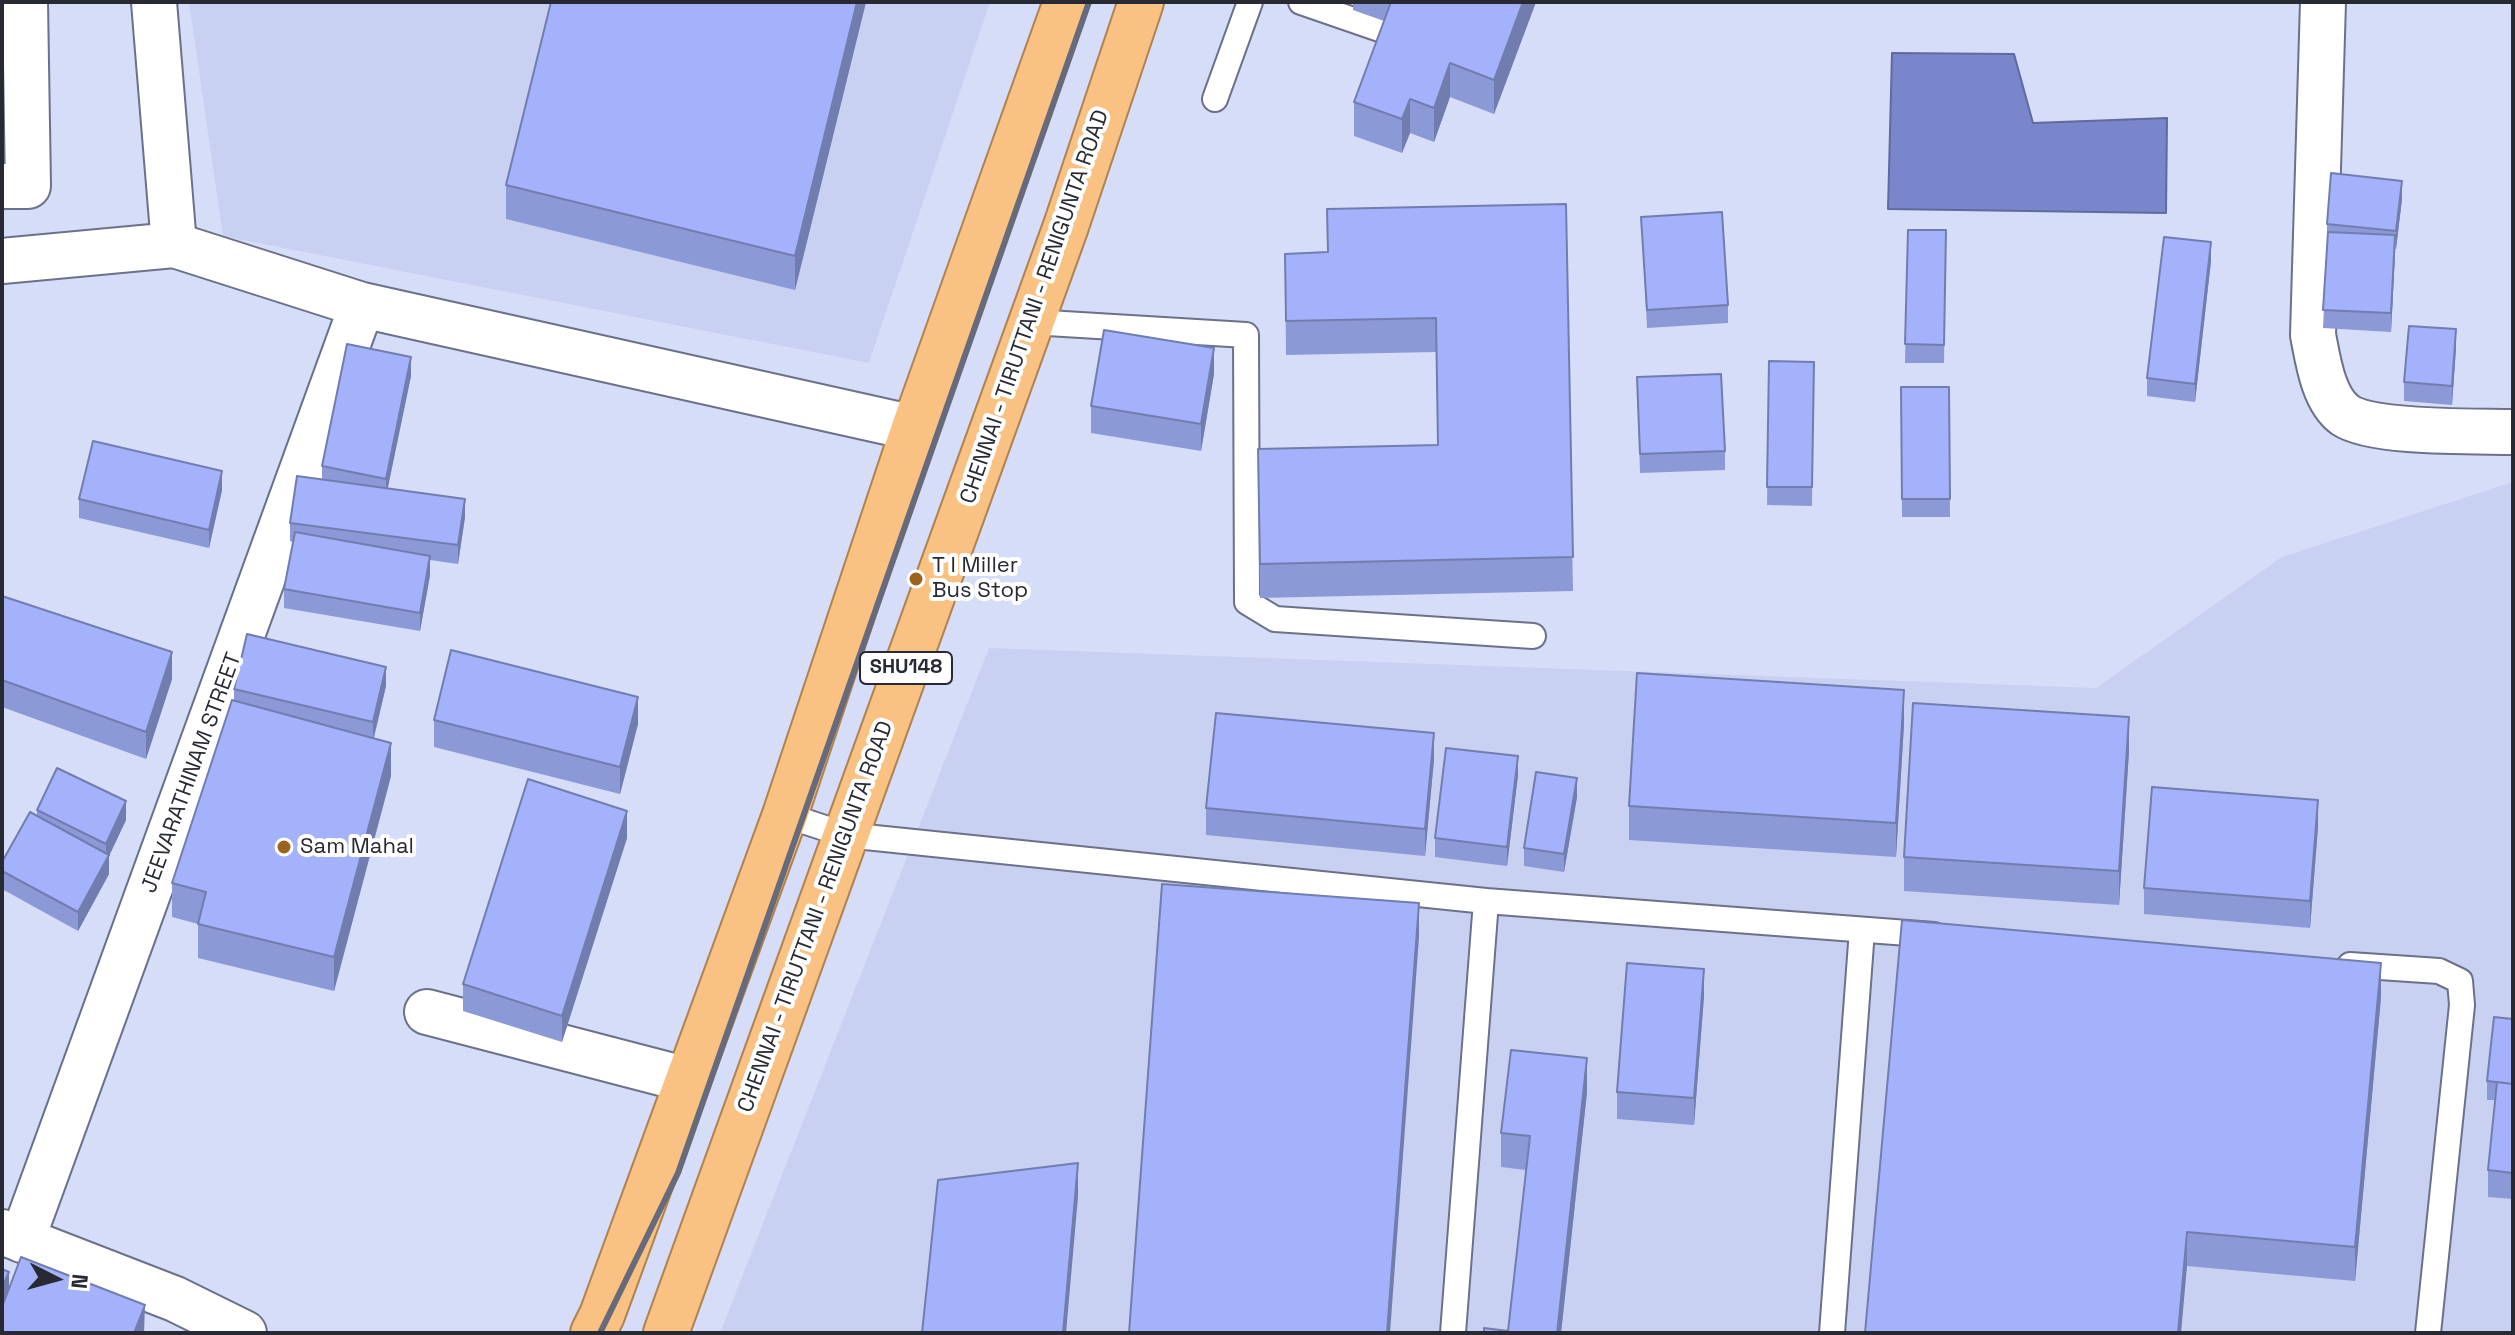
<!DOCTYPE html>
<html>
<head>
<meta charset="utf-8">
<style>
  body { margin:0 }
  #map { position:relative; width:2515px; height:1335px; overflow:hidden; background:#d6ddf8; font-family:"Space Grotesk",sans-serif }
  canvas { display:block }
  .frame { position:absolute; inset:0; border:4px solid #272933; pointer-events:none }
  .north { position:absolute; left:16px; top:1239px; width:80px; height:80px; -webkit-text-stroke:6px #fff; paint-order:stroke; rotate:96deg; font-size:22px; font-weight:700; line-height:32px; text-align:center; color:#272933 }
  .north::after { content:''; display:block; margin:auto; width:28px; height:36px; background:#272933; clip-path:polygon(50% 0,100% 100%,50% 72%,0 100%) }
</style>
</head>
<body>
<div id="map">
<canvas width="2515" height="1335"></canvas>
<div class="frame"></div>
<div class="north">N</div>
</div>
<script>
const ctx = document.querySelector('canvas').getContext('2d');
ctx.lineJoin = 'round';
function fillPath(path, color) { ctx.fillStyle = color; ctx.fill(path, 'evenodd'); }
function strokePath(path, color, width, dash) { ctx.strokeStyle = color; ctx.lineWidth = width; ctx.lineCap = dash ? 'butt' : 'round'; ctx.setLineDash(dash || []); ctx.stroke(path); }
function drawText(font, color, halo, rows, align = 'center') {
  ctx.font = font + ' "Space Grotesk",sans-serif'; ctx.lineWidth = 8; ctx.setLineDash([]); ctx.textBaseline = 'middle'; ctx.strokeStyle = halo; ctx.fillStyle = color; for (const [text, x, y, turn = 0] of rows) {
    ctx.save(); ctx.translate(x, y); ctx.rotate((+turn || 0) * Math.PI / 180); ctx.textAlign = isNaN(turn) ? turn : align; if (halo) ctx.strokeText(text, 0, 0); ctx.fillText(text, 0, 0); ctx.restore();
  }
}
fillPath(new Path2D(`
  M189 2H990L869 363 223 236Z
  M2513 482V1333H720L989 648 2096 688 2282 557Z`), '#c8d1f2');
const water = new Path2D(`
  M1892 53 2014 54 2033 123 2167 118 2166 213 1888 209Z`);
fillPath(water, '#7986cb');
strokePath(water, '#606a9d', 2);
const service = new Path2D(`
  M1301 2 1388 32
  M1215 99 1250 2
  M1031 322 1246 335 1247 602 1275 619 1533 636
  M785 815 846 835 1486 901 1453 1333
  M1486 901 1934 935
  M2350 965 2439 971 2460 981 2462 1005 2428 1333
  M1832 1333 1862 930`);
const minor = new Path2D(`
  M154 2 174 245
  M2323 2 2313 335C2318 360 2323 399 2345 415 2373 434 2476 431 2513 432
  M2 186H28L25 2
  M2 261 174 245 362 305 914 428
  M427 1012 688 1080
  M2 1232 175 1299 244 1333
  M22 1240 362 305`);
const trunk = new Path2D(`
  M593 1333 602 1315 785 815 914 428 1066 2
  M666 1333 1066 226 1141 2`);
strokePath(service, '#6b7189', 28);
strokePath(minor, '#6b7189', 48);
strokePath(trunk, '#af8252', 48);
strokePath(service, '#fff', 24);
strokePath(minor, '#fff', 44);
strokePath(trunk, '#fac282', 44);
strokePath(new Path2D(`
  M600 1333 678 1173 1089 2`), '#666a7a', 6);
fillPath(new Path2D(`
  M551 2H866L795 290 506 219V185Z
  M1353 2H1536L1494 114 1450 97 1434 142 1410 133 1402 153 1354 136V102L1384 21 1353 10Z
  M2402 199 2396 249H2395L2391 332 2323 328 2327 243V224Z
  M1566 204 1573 591 1260 598 1258 449 1438 445 1436 352 1286 355 1285 254 1327 252V209Z
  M1641 217 1728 305V323L1647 328Z
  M1908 230H1946L1944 363H1905Z
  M2211 261 2195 402 2147 396V378Z
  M2456 348 2452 405 2404 401V382Z
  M1769 361 1814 362 1812 506 1767 505Z
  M1214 374 1201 451 1091 433V406Z
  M411 376 387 489 465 517 458 564 430 560V575L420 631 284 608V589L293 542 290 541V523L322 480V466Z
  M1637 377 1725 451V470L1640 473Z
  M1901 387H1949L1950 517H1902Z
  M222 490 209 548 79 518V499Z
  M2 596 172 679 146 759 2 707Z
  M386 686 374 738 391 776 334 991 198 958V924L172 917V883L234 700V689Z
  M434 720 638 724 620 794 434 747Z
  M1904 724 1896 857 1629 840V806Z
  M2129 751 2119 905 1904 891V857Z
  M1434 759 1425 856 1206 835V808Z
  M1518 775 1507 866 1435 857V838Z
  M1577 797 1564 872 1524 866V848Z
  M37 810 126 820 109 856V874L78 931 2 889V862L37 815Z
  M2318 827 2310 928 2144 914V888Z
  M627 838 562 1042 463 1011V984Z
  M1902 920 2381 997 2355 1281 2187 1266Z
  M1704 996 1694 1125 1617 1119V1092Z
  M2513 1019V1199L2488 1197V1170L2495 1100H2487V1081Z
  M1587 1092 1561 1333H1484L1508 1331 1526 1170 1501 1167V1133Z`), '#8c99d7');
fillPath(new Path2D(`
  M857 2H866L795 290V256Z
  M1523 2H1536L1494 114V80Z
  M1450 63V97L1434 142V108Z
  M1410 99V133L1402 153V119Z
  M2402 181V199L2396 249V231Z
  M2395 235V254L2391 332V313Z
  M2211 242V261L2195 402V384Z
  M2456 329V348L2452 405V386Z
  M1214 348V374L1201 451V424Z
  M411 357V376L386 497V479Z
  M222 471V490L209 548V530Z
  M465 499V517L458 564V545Z
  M430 556V575L420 631V613Z
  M172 652V679L146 759V732Z
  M386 667V686L373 740V722Z
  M1904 690V724L1896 857V823Z
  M638 697V724L620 794V767Z
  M2129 717V751L2119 905V871Z
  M1434 733V759L1425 856V829Z
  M391 743V776L334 991V957Z
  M1518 756V775L1507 866V847Z
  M1577 778V797L1564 872V854Z
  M2318 800V827L2310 928V901Z
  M126 801V820L109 856V874L78 931V912L106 861V844Z
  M627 811V838L562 1042V1016Z
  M1419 903V937L1390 1333H1387Z
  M2381 963V997L2355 1281V1247Z
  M1704 969V996L1694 1125V1098Z
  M1587 1058V1092L1561 1333H1557Z
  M1078 1163V1197L1066 1333H1063Z
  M2187 1232V1266L2181 1333H2178Z
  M9 1272V1290L2 1307V1288Z
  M145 1305 144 1333H134Z`), '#727daf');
const building = new Path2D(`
  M551 2H857L795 256 506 185Z
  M1391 2H1523L1494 80 1450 63 1434 108 1410 99 1402 119 1354 102Z
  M2331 173 2402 181 2396 231 2327 224Z
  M1566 204 1573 557 1260 564 1258 449 1438 445 1436 318 1286 321 1285 254 1328 252 1327 209Z
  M1722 212 1728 305 1647 310 1641 217Z
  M1908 230H1946L1944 345 1905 344Z
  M2328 232 2395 235 2391 313 2323 310Z
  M2164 237 2211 242 2195 384 2147 378Z
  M2409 326 2456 329 2452 386 2404 382Z
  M1104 330 1214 348 1201 424 1091 406Z
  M347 344 411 357 386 479 322 466Z
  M1769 361 1814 362 1812 487H1767Z
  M1721 374 1725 451 1640 454 1637 377Z
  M1901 387H1949L1950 499H1902Z
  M93 441 222 471 209 530 79 499Z
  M297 476 465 499 458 545 290 523Z
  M295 532 430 556 420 613 284 589Z
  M2 596 172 652 146 732 2 680Z
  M247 634 386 667 373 722 234 689Z
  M451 650 638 697 620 767 434 720Z
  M1637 673 1904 690 1896 823 1629 806Z
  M232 700 391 743 334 957 198 924 206 892 172 883Z
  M1913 703 2129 717 2119 871 1904 857Z
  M1216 713 1434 733 1425 829 1206 808Z
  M1446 748 1518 756 1507 847 1435 838Z
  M57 768 126 801 106 844 37 810Z
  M1536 772 1577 778 1564 854 1524 848Z
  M528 779 627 811 562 1016 463 984Z
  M2152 787 2318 800 2310 901 2144 888Z
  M30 812 109 855 78 912 2 871V862Z
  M1162 884 1419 903 1387 1333H1129Z
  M1902 920 2381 963 2355 1247 2187 1232 2178 1333H1865Z
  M1627 963 1704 969 1694 1098 1617 1092Z
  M2494 1017 2513 1019V1084L2487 1081Z
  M1511 1050 1587 1058 1557 1333H1484V1328L1508 1331 1530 1136 1501 1133Z
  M2497 1082 2513 1084V1173L2488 1170Z
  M1078 1163 1063 1333H922L938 1180Z
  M21 1257 145 1305 134 1333H2V1307Z
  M2 1269 9 1272 2 1288Z`);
fillPath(building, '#a3b2fa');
strokePath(building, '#727daf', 2);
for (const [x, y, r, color] of [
  [916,579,8,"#9b641e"],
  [284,847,8,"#9b641e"]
]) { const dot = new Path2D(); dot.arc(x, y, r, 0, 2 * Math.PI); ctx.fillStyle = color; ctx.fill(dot); strokePath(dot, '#fff', 3); }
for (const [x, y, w] of [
  [906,668,92]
]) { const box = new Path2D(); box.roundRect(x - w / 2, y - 16, w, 32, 6); ctx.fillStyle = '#fff'; ctx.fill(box); strokePath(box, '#272933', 2); }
drawText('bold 20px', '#272933', null, [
  ["SHU148",906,668]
]);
drawText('22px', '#272933', '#fff', [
  ["CHENNAI - TIRUTTANI - RENIGUNTA ROAD",1035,307,-71],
  ["JEEVARATHINAM STREET",192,773,-70],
  ["CHENNAI - TIRUTTANI - RENIGUNTA ROAD",816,917,-70]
]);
drawText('22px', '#272933', '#fff', [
  ["T I Miller",932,566],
  ["Bus Stop",932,591],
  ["Sam Mahal",300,847]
], 'left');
</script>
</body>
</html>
